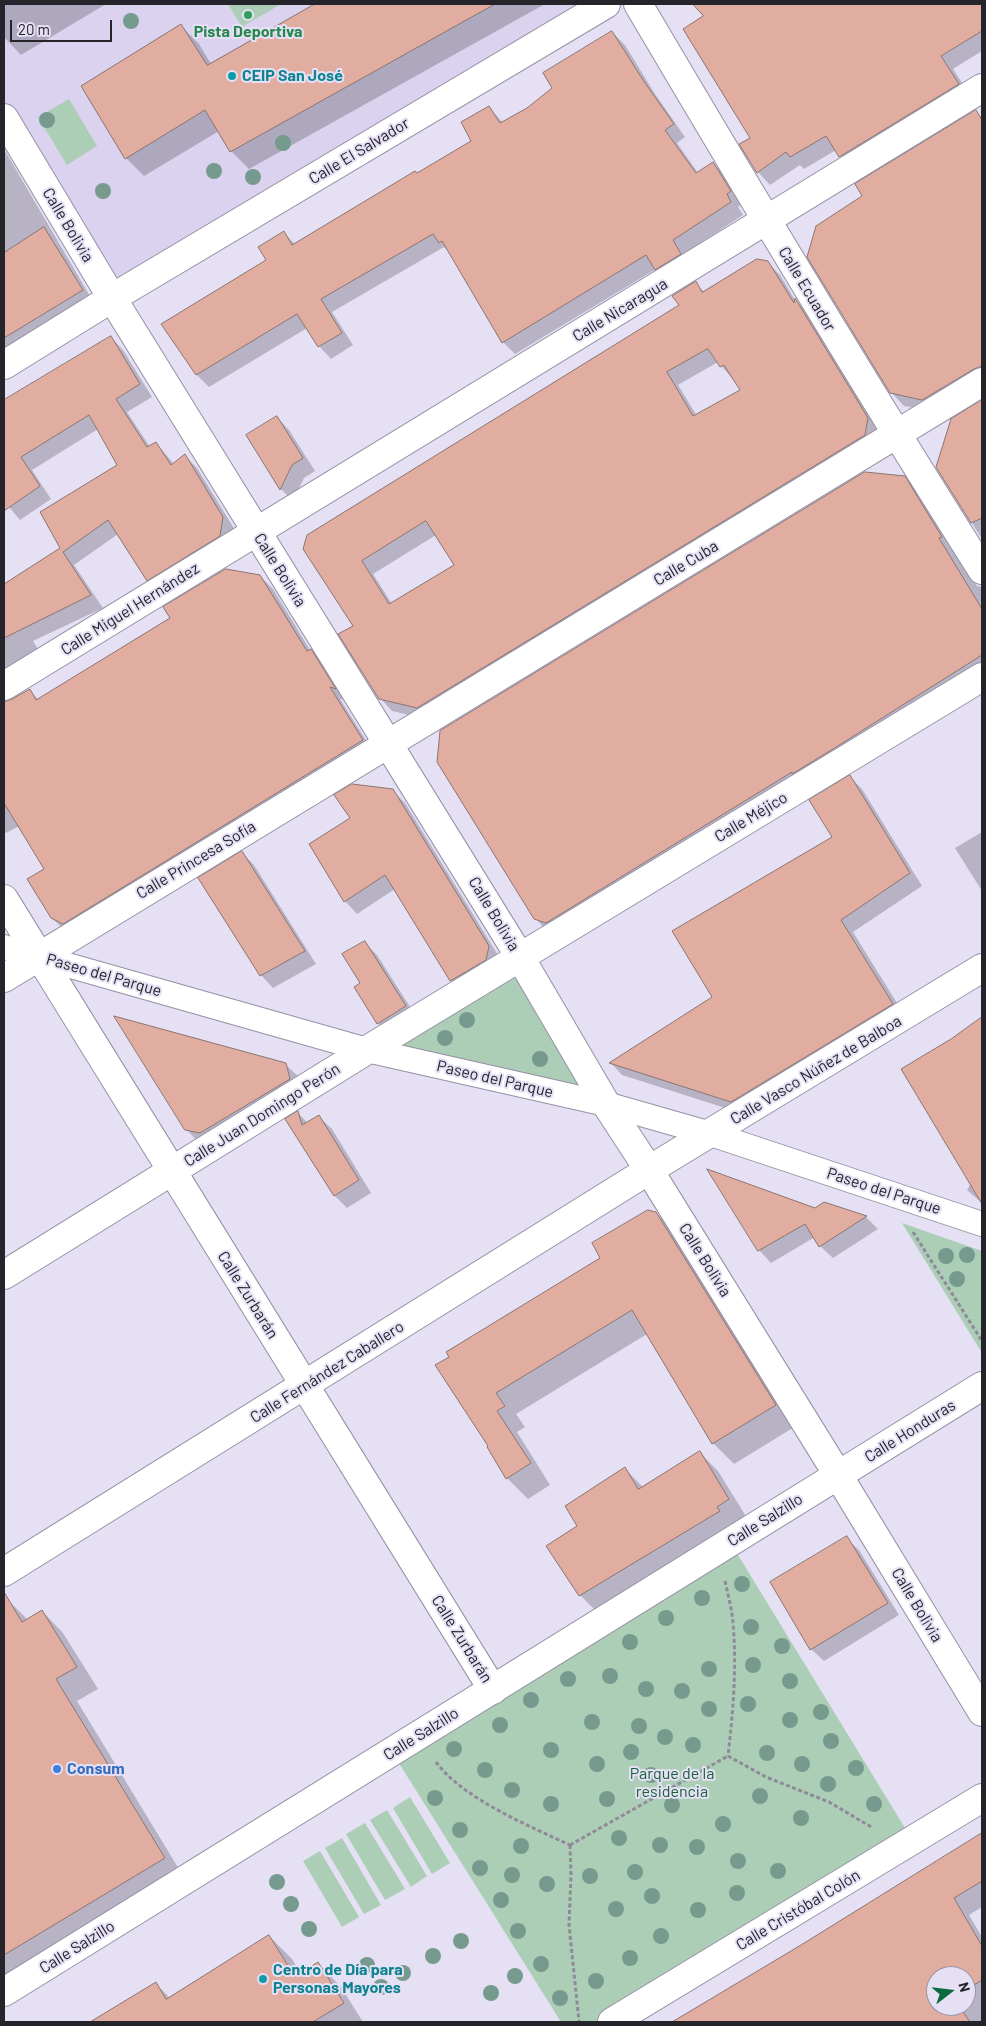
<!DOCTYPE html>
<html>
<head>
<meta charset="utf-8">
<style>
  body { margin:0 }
  #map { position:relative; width:986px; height:2026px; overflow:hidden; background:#e6e0f5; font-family:Barlow,sans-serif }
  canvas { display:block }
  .frame { position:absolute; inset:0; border:5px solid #26242b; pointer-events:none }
  .north { position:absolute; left:926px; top:1966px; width:50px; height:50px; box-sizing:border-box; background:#e6e0f5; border:1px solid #9995a4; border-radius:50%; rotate:74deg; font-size:14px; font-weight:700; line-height:20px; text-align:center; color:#26242b }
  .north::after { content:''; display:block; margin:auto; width:18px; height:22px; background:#0b6a3e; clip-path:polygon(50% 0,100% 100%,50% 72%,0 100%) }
  .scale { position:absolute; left:10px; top:20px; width:102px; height:22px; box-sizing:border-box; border:2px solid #26242b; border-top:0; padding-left:6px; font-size:15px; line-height:18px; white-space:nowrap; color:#26242b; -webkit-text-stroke:4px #e6e0f5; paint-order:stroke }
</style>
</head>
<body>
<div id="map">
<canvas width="986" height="2026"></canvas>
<div class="frame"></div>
<div class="north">N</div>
<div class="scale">20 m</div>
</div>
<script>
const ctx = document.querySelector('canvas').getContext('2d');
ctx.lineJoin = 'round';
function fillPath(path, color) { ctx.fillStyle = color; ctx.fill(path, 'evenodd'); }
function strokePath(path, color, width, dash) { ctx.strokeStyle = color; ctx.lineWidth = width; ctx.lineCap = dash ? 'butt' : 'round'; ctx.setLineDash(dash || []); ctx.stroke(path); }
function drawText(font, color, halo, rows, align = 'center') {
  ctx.font = font + ' Barlow,sans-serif'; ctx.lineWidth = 4; ctx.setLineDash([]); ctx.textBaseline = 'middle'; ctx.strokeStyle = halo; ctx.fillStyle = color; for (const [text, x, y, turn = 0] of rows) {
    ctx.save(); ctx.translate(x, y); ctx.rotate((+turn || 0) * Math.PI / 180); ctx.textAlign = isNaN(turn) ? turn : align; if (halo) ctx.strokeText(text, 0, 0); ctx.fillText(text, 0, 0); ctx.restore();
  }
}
fillPath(new Path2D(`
  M4 4H606L112 298 4 118Z`), '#dad2ee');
fillPath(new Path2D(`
  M228 4H281L242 27Z
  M69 99 97 146 67 165 38 117Z
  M520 957 606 1104 367 1050Z
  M902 1223 982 1251V1353Z
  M730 1542 913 1841 612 2022H561L392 1752Z
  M410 1797 450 1863 432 1874 393 1808Z
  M387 1810 427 1876 411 1887 370 1820Z
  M365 1823 405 1889 385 1900 346 1834Z
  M342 1838 381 1905 364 1914 325 1848Z
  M320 1851 359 1917 342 1927 303 1861Z`), '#acceb6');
fillPath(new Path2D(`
  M4 4H106L21 55 4 37Z
  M317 4H545L249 169 231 151 219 131 144 176 126 158 181 26 199 44 211 64Z
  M716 4H982V51L953 69 971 97 853 169 836 150 804 169 800 165 770 185 758 172 752 138 705 16 702 12Z
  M612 32 625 45 655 94 685 137 677 143 698 173 713 163 725 176 742 204 738 207 743 215 685 253 692 267 668 281 656 269 515 354 503 342 450 253 444 247 332 312 353 345 331 359 319 346 307 328 209 387 197 375 163 324 268 261 283 232 295 244 473 141 489 107 503 123 528 109 554 88Z
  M976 112 982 118V384L935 412 904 406 891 392 864 197Z
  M4 149 94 303 4 359Z
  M767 262 780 275 795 300 807 312 880 431 430 720 392 711 380 698 355 627 304 549 681 306 696 283 704 292ZM718 362 742 390 697 416 678 385ZM436 535 455 566 392 604 373 574Z
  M111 337 123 350 152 397 127 412 150 447 156 443 174 464 185 456 197 468 235 530 160 592 148 580 118 534 74 565 103 608 33 641 38 649 17 661 25 675 4 690V586L62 549 119 466 98 429 32 470 51 499 20 520 4 501V423L35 403Z
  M982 402V539L937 467 952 420Z
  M277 417 289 430 315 471 304 478 293 501 281 489 248 435Z
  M904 477 917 491 977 586 982 587V675L548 932 535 918Z
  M260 576 273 589 310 650 323 663 346 700 340 699 374 753 64 930 52 918 46 869 19 826 6 833 4 831V703L29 690 39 700Z
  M850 777 862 789 922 886 853 932 905 1016 744 1114 622 1075 611 1063 713 998 834 838Z
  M392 790 405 803 501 960 463 993 451 981 395 889 357 914 345 901Z
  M982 832V891L955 848Z
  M242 853 254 865 316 964 273 988 261 975Z
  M365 943 377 955 417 1018 390 1036 378 1023 361 984Z
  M982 1019V1203L967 1190 971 1183 951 1040Z
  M285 1064 304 1082 204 1148 186 1129Z
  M298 1113 308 1123 319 1117 332 1129 371 1193 347 1208 335 1196 287 1119Z
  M824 1203 866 1217 878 1229 833 1258 820 1246 815 1237 771 1263 759 1250Z
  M656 1213 677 1234 796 1426 734 1464 713 1443 647 1334 516 1414 525 1427 517 1432 550 1485 528 1499 507 1478 490 1446 437 1365 602 1258Z
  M700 1453 718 1471 747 1518 598 1613 580 1595 579 1526 625 1469 643 1487Z
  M846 1538 859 1550 899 1615 824 1661 811 1649Z
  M4 1596 28 1620 42 1611 63 1633 98 1689 77 1701 185 1879 12 1984 4 1975Z
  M982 1847V1907L969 1915 982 1937V2022H675L802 1946ZM936 1976H966V2006H936Z
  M269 1936 292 1959 301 1974 318 1963 341 1987 363 2022H92L155 1983 170 1998Z`), '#0003');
const building = new Path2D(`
  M315 4H495L230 152 205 110 125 159 81 86 181 24 207 65Z
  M693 4H982V31L941 56 959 84 839 157 826 136 790 157 786 152 757 173 739 144 750 138 683 29 703 16Z
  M612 31 643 80 674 124 665 130 696 173 713 162 731 191 727 194 731 202 673 240 681 254 655 270 646 255 502 343 442 241 439 243 433 234 321 299 342 333 318 347 297 314 196 375 161 324 266 260 258 247 284 231 292 245 415 171 417 173 471 141 461 122 489 106 500 123 527 108 552 88 543 73Z
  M976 110 982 120V366L974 369 922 400 890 393 807 257 816 226 862 196 855 184Z
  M44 227 83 290 4 338V253Z
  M757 259 768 261 794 303 795 298 868 418 865 435 417 708 379 699 338 634 353 626 303 549 307 535 679 305 672 296 696 281 702 292ZM708 349 720 367 724 365 740 390 693 416 667 372ZM426 521 454 565 389 604 362 561Z
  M111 336 140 384 116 399 147 447 156 442 171 465 185 454 223 517 220 536 147 581 108 520 63 552 91 595 4 638V584L60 548 40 512 117 465 89 415 21 457 40 486 4 511V400Z
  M982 400V518L971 523 936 467 951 419Z
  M277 416 303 458 292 465 280 490 246 435Z
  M865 472 905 476 942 537 939 538 982 609V655L833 749 792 774V772L546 923 534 919 437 762 440 731Z
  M226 569 260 575 307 651 311 649 336 689 330 687 363 740 63 924 51 918 27 879 44 869 4 803V702L12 699 30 689 36 700 170 618 163 607Z
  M850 775 910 873 841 920 893 1004 731 1102 609 1063 712 997 672 931 832 837 809 800Z
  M352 784 393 789 489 946 486 960 450 981 385 875 344 902 309 844 350 818 334 795Z
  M242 851 305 951 260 976 198 878Z
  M365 941 406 1006 377 1024 354 987 360 983 342 954Z
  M114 1016 286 1063 290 1079 200 1133 185 1130Z
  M982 1017V1204L901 1069 951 1039Z
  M298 1111 302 1125 319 1115 359 1180 334 1196 285 1119Z
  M707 1169 815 1208 824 1202 867 1216 819 1247 805 1224 758 1251Z
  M648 1210 656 1212 776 1405 712 1444 632 1310 496 1393 505 1406 497 1411 531 1463 506 1479 487 1447 488 1446 435 1365 449 1357 446 1352 600 1258 592 1243Z
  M700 1451 729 1499 717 1507 720 1511 579 1596 546 1546 577 1526 565 1506 625 1467 638 1489Z
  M847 1536 888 1603 810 1650 770 1582Z
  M4 1592 22 1622 42 1610 77 1667 56 1679 165 1858 4 1955Z
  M982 1833V1881L954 1898 982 1946V1980L966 1990V1976H936V2006H959L970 2022H672L801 1945Z
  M269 1935 295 1977 318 1962 344 2003 313 2022H90L156 1982 166 1999Z`);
fillPath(building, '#e1ada1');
strokePath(building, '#8a746f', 1);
const pedestrian = new Path2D(`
  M4 947 367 1050 606 1104 711 1134 982 1224`);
const minor = new Path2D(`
  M638 4C750 194 864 384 982 570
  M4 118 112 298 520 957 606 1104 649 1170 838 1475 982 1712
  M4 365 112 298 606 4
  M4 686 982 88
  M4 899 493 1690
  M4 978 982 382
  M4 1275 367 1050 982 677
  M4 1572 649 1170 982 968
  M4 1992 982 1386
  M612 2022 982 1798`);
strokePath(pedestrian, '#9690a4', 26);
strokePath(minor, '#9690a4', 30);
strokePath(new Path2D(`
  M913 1232 982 1341
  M725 1581C728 1595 732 1609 733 1623 737 1668 733 1712 728 1756
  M728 1756 766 1777 829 1802 873 1828
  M436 1762C462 1798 529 1826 570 1845
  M570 1845 728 1756
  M570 1845 571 1875 569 1925 579 2021`), '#8f8a99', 3, [4, 2.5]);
strokePath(pedestrian, '#fff', 24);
strokePath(minor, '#fff', 28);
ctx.fillStyle = '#769a8e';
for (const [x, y] of [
  [131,21],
  [47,120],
  [283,143],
  [214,171],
  [253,177],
  [103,191],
  [467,1020],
  [445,1038],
  [540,1059],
  [967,1255],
  [946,1256],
  [957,1279],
  [742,1584],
  [702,1598],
  [666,1618],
  [751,1627],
  [630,1642],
  [782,1646],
  [753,1665],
  [709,1669],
  [610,1676],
  [568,1679],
  [790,1681],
  [646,1689],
  [682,1691],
  [531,1700],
  [748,1704],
  [709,1709],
  [821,1712],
  [790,1720],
  [592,1722],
  [500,1725],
  [639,1726],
  [665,1737],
  [831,1741],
  [693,1745],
  [454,1749],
  [551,1750],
  [631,1752],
  [767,1753],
  [597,1764],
  [802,1764],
  [856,1768],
  [485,1770],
  [651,1775],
  [828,1784],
  [512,1790],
  [760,1796],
  [435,1798],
  [607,1799],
  [551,1804],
  [874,1804],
  [672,1805],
  [801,1818],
  [723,1824],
  [460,1830],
  [619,1838],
  [660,1845],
  [521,1846],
  [697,1847],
  [738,1861],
  [480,1868],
  [778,1871],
  [635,1872],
  [512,1875],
  [590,1876],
  [277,1882],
  [547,1884],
  [737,1893],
  [652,1896],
  [501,1900],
  [291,1904],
  [616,1909],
  [698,1910],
  [309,1929],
  [518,1931],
  [661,1936],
  [461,1941],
  [433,1956],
  [630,1958],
  [541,1964],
  [367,1965],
  [403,1973],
  [515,1976],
  [596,1981],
  [381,1987],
  [491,1993],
  [560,1998]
]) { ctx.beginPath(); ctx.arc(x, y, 8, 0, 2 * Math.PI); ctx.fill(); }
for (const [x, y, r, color] of [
  [248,15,5,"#2e9e5b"],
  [232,76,5,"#0f9aa8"],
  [57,1769,5,"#3f7fe0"],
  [263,1979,5,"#0f9aa8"]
]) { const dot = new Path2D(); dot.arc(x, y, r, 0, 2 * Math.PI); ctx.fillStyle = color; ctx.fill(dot); strokePath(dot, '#e6e0f5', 2); }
drawText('bold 16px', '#27864d', '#e6e0f5', [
  ["Pista Deportiva",248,32]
]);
drawText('bold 16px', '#0d838f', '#e6e0f5', [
  ["CEIP San José",242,76],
  ["Centro de Día para",273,1970],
  ["Personas Mayores",273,1988]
], 'left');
drawText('16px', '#26242b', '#e6e0f5', [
  ["Calle El Salvador",359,151,-31],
  ["Calle Bolivia",68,225,59],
  ["Calle Ecuador",807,289,59],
  ["Calle Nicaragua",620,310,-31],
  ["Calle Cuba",686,563,-31],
  ["Calle Bolivia",280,570,58],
  ["Calle Miguel Hernández",130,609,-32],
  ["Calle Méjico",751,817,-31],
  ["Calle Princesa Sofía",196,860,-31],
  ["Calle Bolivia",494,914,59],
  ["Paseo del Parque",104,975,16],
  ["Calle Vasco Núñez de Balboa",816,1070,-31],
  ["Paseo del Parque",495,1079,13],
  ["Calle Juan Domingo Perón",262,1115,-32],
  ["Paseo del Parque",884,1191,18],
  ["Calle Bolivia",705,1260,58],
  ["Calle Zurbarán",248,1295,58],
  ["Calle Fernández Caballero",327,1372,-32],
  ["Calle Honduras",910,1431,-32],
  ["Calle Salzillo",765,1520,-32],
  ["Calle Bolivia",917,1605,59],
  ["Calle Zurbarán",462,1639,58],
  ["Calle Salzillo",421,1734,-32],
  ["Calle Cristóbal Colón",798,1910,-31],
  ["Calle Salzillo",77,1947,-32]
]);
drawText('bold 16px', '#366cbe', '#e6e0f5', [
  ["Consum",67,1769]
], 'left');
drawText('16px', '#1a6039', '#e6e0f5', [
  ["Parque de la",672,1774],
  ["residencia",672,1792]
]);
</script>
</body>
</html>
